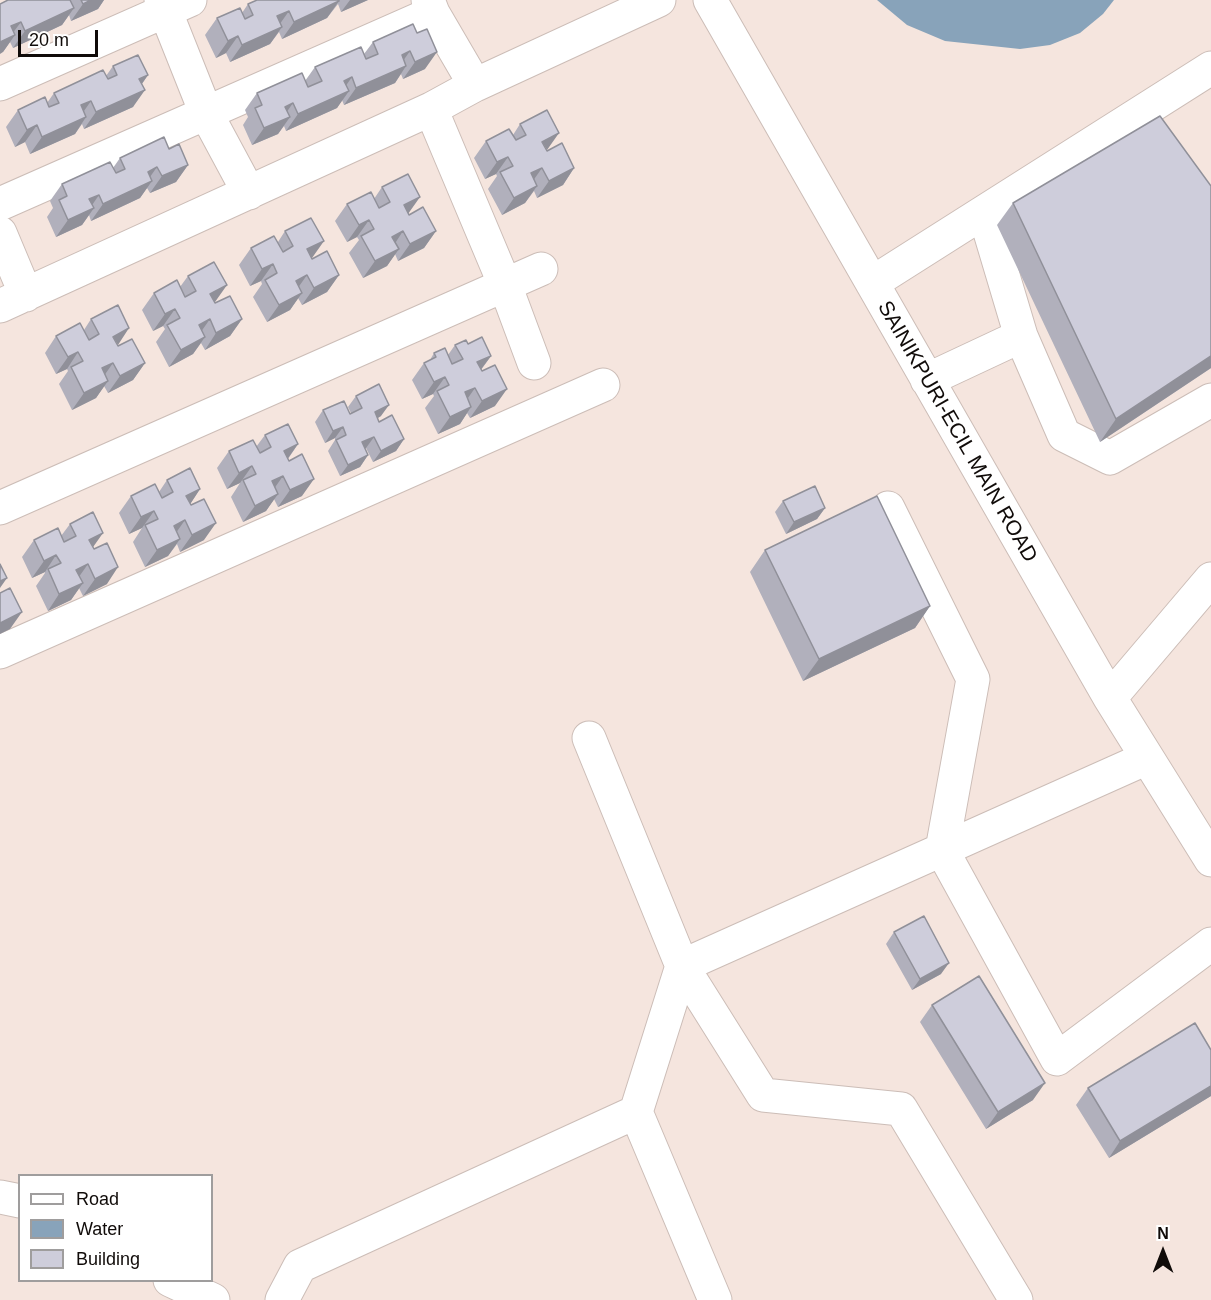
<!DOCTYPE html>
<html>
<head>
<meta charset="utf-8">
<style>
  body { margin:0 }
  #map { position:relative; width:1211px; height:1300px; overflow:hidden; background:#f5e5de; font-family:Helvetica,sans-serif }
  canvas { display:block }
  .legend { position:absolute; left:18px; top:1174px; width:195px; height:108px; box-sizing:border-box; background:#fff; border:2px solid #9f9d9d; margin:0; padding:8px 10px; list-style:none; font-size:18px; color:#100b09 }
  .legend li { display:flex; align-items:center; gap:12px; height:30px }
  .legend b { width:30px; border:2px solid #9f9d9d }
  .north { position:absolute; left:1133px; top:1222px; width:60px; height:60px; -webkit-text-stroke:4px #fff; paint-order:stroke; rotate:0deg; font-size:16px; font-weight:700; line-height:24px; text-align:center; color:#100b09 }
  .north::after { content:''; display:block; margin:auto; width:21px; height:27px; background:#100b09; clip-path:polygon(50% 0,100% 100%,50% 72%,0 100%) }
  .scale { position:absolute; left:18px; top:30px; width:80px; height:27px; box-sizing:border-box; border:3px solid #100b09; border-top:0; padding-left:8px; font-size:18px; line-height:21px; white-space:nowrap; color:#100b09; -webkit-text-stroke:4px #fff; paint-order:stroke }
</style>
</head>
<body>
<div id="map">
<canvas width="1211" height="1300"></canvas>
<ul class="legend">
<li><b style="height:8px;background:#fff"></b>Road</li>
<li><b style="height:16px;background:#88a3ba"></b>Water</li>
<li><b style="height:16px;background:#cecddb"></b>Building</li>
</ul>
<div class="north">N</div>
<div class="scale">20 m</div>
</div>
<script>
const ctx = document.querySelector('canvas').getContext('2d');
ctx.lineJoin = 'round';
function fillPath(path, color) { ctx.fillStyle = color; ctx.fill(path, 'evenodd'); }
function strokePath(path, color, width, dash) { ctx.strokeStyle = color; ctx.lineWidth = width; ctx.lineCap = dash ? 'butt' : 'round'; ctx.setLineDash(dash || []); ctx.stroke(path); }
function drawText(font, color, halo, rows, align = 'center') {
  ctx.font = font + ' Helvetica,sans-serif'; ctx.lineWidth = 5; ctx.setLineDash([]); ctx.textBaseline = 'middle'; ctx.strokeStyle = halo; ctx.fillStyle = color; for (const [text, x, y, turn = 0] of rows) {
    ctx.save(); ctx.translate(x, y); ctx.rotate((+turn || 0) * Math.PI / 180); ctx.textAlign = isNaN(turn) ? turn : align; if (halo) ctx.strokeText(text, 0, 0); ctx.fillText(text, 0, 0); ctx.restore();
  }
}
fillPath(new Path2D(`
  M877 0H1114L1103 14 1080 33 1050 45 1020 49 945 41 907 25Z`), '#88a3ba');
const minor = new Path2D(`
  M161 0 206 113 249 193
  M428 0 433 13 475 85
  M710 0 1110 698 1211 860
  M0 84 190 0
  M431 109 505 285 534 363
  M0 204 433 13
  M984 212 1021 336 1064 435 1110 458 1211 400
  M0 233 26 295
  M872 283 1211 68
  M0 306 431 109 475 85 659 0
  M927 380 1021 336
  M0 508 541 269
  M888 508 973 679 942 850 1057 1059 1211 944
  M0 652 603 385
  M1110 698 1211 579
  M636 1112 715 1300
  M0 1197 20 1201
  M170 1280 213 1300
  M282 1300 300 1266 636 1112 682 966 589 738
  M1016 1300 901 1109 763 1095 682 966 1147 758`);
strokePath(minor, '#ccbdb7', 35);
strokePath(minor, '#fff', 33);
fillPath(new Path2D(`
  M8 0H104L98 9 71 21 69 15 62 25 13 48 10 42 3 52Z
  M257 0H368L341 12 338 4 327 18 282 39 279 32 270 44 230 62 226 53 216 58 205 35 217 18 242 13 248 4Z
  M413 24 425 69 403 79 401 74 395 83 344 105 342 100 337 108 286 131 284 126 278 134 252 145 243 125 248 117 245 110 257 93 305 81 315 67 364 54 373 42Z
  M113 66 148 75 142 84 133 107 84 129 82 124 75 134 30 154 25 142 15 147 6 127 18 110 47 103 54 93 106 76Z
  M520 124 547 150 574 168 563 185 537 198 534 191 525 203 502 215 488 189 497 176 496 174 485 179 474 158 486 141 513 135Z
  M169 149 188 165 176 182 150 193 147 188 140 198 91 221 89 215 82 225 56 237 47 217 53 208 50 201 62 184 113 168 120 158Z
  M382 187 408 214 436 231 424 248 398 261 395 254 387 266 363 278 349 253 359 240 357 237 347 242 335 221 347 204 374 199Z
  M1013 203 1211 368 1100 442 997 225Z
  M285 231 311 258 339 275 327 292 302 305 298 298 290 310 267 322 253 297 262 284 261 281 250 286 239 265 251 248 278 242Z
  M188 276 214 302 242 319 230 336 205 350 201 343 193 354 169 367 156 342 165 329 163 326 153 331 142 310 154 293 180 287Z
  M91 319 117 345 145 363 133 380 108 393 104 386 96 398 72 410 59 384 68 371 67 369 56 374 45 353 56 336 84 330Z
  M468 344 491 356 481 370 495 406 470 418 467 413 460 424 438 434 425 408 434 396 433 394 422 399 412 380 424 363 430 360 434 353 448 355 455 345Z
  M356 396 381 416 378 418 379 422 404 439 396 451 373 462 366 448H365L368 455 360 467 340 476 328 451 335 440V438L325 443 315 422 323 410 351 413 348 407Z
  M265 435 298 444 288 459 302 496 278 507 274 499 266 511 243 522 231 497 240 483 227 489 217 468 229 451 256 447Z
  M167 480 200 489 190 504 204 540 180 552 177 544 168 556 145 567 133 542 142 528 129 534 119 513 131 496 159 492Z
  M783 501 825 508 817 519 786 534 775 512Z
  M70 524 93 548 107 584 83 596 79 588 71 600 48 611 36 586 45 573V572L32 578 22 557 34 540 61 536Z
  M765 550 930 606 915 628 803 681 750 572Z
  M894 932 941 974 912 990 886 944Z
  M932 1005 1033 1100 986 1129 920 1022Z
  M1211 1050V1096L1109 1158 1076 1105 1088 1088Z`), '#b1b0bc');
fillPath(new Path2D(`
  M91 0H104L98 9 71 21 83 4Z
  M350 0H368L341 12Z
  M339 1 327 18 282 39 294 22Z
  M74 8 62 25 13 48 25 31Z
  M289 11 277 28V16Z
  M21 22 9 38 15 35 3 52 0 54V42L11 26Z
  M282 27 270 44 230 62 242 45Z
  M238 36 226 53 216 58 228 41Z
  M410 51 398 68 402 55Z
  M437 52 425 69 403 79 415 62Z
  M406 66 395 83 344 105 356 88Z
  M148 75 136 92 139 79Z
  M352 77 340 94 344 81Z
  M145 90 133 107 84 129 96 112Z
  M349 91 337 108 286 131 298 114Z
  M91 101 79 118 81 105Z
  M293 103 281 120 285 107Z
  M86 117 75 134 30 154 42 137Z
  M290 117 278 134 252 145 264 128Z
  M37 125 25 142 15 147 27 130Z
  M559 133 547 150 542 142Z
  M508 157 496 174 485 179 497 162Z
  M188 165 176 182 150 193 162 176Z
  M157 167 145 184 148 172Z
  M542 168 530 185 531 173Z
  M574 168 563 185 537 198 549 181Z
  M152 181 140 198 91 221 103 204Z
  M537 186 525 203 502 215 514 198Z
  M99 195 88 211 94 208 82 225 56 237 68 220 89 199Z
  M420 197 408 214 404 205Z
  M369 220 357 237 347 242 359 225Z
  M403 231 392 248V237Z
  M436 231 424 248 398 261 410 244Z
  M324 241 312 258 295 266 307 249Z
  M399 249 387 266 363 278 375 261Z
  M273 264 261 281 250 286 262 269Z
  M307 275 295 292 296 281Z
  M339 275 327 292 302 305 314 288Z
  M227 285 215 302 198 311 210 294Z
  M302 293 290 310 267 322 279 305Z
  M175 309 163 326 153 331 165 314Z
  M210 319 198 336 199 325Z
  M242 319 230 336 205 350 216 333Z
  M129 328 118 345 113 337Z
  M205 337 193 354 169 367 181 350Z
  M78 352 67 369 56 374 68 357Z
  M491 356 479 372 477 362Z
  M1211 356V368L1100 442 1116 419Z
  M113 363 101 380 102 368Z
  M145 363 133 380 108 393 120 376Z
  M445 377 433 394 422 399 434 382Z
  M108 381 96 398 72 410 84 393Z
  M475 388 463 405 465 392Z
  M507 389 495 406 470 418 482 401Z
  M389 405 381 416 367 424 375 412Z
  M471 407 460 424 438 434 450 417Z
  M343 427 335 438 325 443 333 431Z
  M374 437 366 448 354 454 362 442Z
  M404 439 396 451 373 462 381 451Z
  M298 444 286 461 284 451Z
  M368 455 360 467 340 476 348 465Z
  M252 466 240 483 227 489 239 473Z
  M283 476 271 493 272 481Z
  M314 479 302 496 278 507 290 490Z
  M200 489 189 506 186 496Z
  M278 494 266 511 243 522 255 506Z
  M825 508 817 519 786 534 794 522Z
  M154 511 142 528 129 534 141 517Z
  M185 520 173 537 174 526Z
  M216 523 204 540 180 552 192 535Z
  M103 533 91 550 89 540Z
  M180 539 168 556 145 567 157 550Z
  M56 555 45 572 32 578 44 561Z
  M88 564 76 581V570Z
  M118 567 107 584 83 596 95 579Z
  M7 578 0 588V581Z
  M83 583 71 600 48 611 59 594Z
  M930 606 915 628 803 681 819 659Z
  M22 612 10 629 0 634V623Z
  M949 963 941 974 912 990 920 979Z
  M1045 1083 1033 1100 986 1129 998 1112Z
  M1211 1086V1096L1109 1158 1120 1141Z`), '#909099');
const building = new Path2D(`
  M8 0H70L74 8 25 31 21 22 11 26 15 35 0 42V4Z
  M81 0H91L83 4Z
  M257 0H339V1L294 22 289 11 277 16 282 27 242 45 238 36 228 41 217 18 240 8 245 19 253 15 248 4Z
  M413 24 417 33 427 29 437 52 415 62 410 51 402 55 406 66 356 88 352 77 344 81 349 91 298 114 293 103 285 107 290 117 264 128 255 108 262 105 257 93 302 73 308 87 322 81 315 67 361 47 366 59 378 54 373 42Z
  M138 55 148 75 139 79 145 90 96 112 91 101 81 105 86 117 42 137 37 125 27 130 18 110 45 97 49 107 59 103 54 93 103 70 108 79 117 75 113 66Z
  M547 110 559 133 542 142 547 151 562 143 574 168 549 181 542 168 531 173 537 186 514 198 500 172 513 166 508 157 497 162 486 141 509 129 516 140 526 135 520 124Z
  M1160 116 1211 186V356L1116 419 1013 203Z
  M164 137 169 149 179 144 188 165 162 176 157 167 148 172 152 181 103 204 99 195 89 199 94 208 68 220 59 200 67 196 62 184 110 162 116 173 125 169 120 158Z
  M408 174 420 197 404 205 409 215 423 207 436 231 410 244 403 231 392 237 399 249 375 261 361 236 374 229 369 220 359 225 347 204 371 192 379 208 390 202 382 187Z
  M311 218 324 241 307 249 312 259 327 251 339 275 314 288 307 275 296 281 302 293 279 305 265 280 277 273 273 264 262 269 251 248 274 236 283 252 293 246 285 231Z
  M214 262 227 285 210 294 215 303 230 296 242 319 216 333 210 319 199 325 205 337 181 350 167 325 180 318 175 309 165 314 154 293 177 280 185 297 196 291 188 276Z
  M118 305 129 328 113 337 118 346 132 339 145 363 120 376 113 363 102 368 108 381 84 393 71 367 83 361 78 352 68 357 56 336 80 323 89 340 99 334 91 319Z
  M482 337 491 356 477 362 482 371 495 365 507 389 482 401 475 388 465 392 471 407 450 417 437 391 449 385 445 377 434 382 424 363 436 357 434 353 445 348 452 364 463 359 455 345 466 340 468 344Z
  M379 384 389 405 375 412 379 422 392 415 404 439 381 451 374 437 362 442 368 455 348 465 336 440 346 435 343 427 333 431 323 410 344 401 350 414 362 408 356 396Z
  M288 424 298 444 284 451 289 461 302 454 314 479 290 490 283 476 272 481 278 494 255 506 243 480 256 474 252 466 239 473 229 451 253 440 260 453 271 447 265 435Z
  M190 468 200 489 186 496 191 505 204 499 216 523 192 535 185 520 174 526 180 539 157 550 145 525 158 519 154 511 141 517 131 496 155 484 162 498 173 492 167 480Z
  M815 486 825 508 794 522 783 501Z
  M877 496 930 606 819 659 765 550Z
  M93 512 103 533 89 540 94 549 107 543 118 567 95 579 88 564 76 570 83 583 59 594 48 569 61 563 56 555 44 561 34 540 58 528 64 542 76 536 70 524Z
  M0 564 7 578 0 581Z
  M10 588 22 612 0 623V593Z
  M924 916 949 963 920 979 894 932Z
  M979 976 1045 1083 998 1112 932 1005Z
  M1195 1023 1211 1050V1086L1120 1141 1088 1088Z`);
fillPath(building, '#cecddb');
strokePath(building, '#909099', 1.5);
drawText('21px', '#100b09', '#fff', [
  ["SAINIKPURI-ECIL MAIN ROAD",957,432,60]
]);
</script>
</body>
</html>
